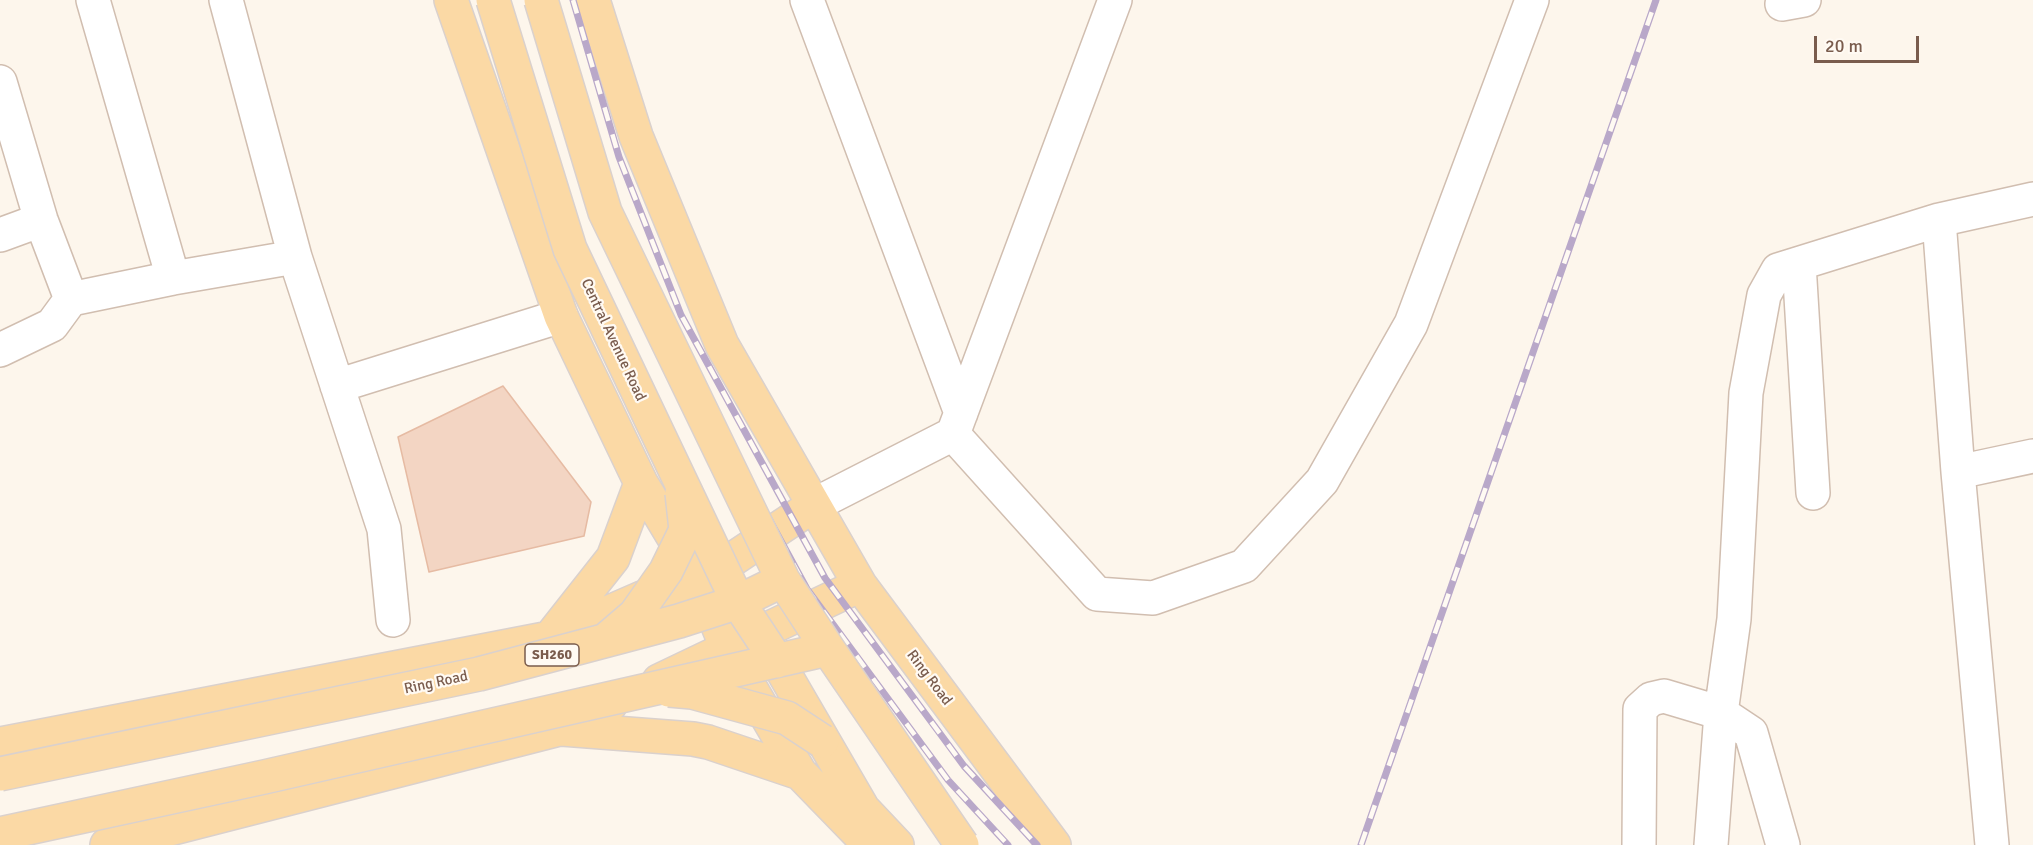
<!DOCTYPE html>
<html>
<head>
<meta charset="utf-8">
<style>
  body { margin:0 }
  #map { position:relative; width:2033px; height:845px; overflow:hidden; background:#fdf6ec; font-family:Signika,sans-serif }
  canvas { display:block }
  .scale { position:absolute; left:1814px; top:36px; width:105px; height:27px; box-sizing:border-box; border:3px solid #7a5c4d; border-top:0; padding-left:8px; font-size:18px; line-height:21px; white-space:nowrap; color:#7a5c4d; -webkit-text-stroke:4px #fffaf3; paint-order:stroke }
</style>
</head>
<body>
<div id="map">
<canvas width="2033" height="845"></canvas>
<div class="scale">20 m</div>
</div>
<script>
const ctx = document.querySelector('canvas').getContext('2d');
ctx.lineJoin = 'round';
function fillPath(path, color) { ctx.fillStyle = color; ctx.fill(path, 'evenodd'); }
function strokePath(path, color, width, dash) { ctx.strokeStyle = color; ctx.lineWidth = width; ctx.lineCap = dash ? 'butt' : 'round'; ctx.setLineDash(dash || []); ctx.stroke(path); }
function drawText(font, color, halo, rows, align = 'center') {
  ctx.font = font + ' Signika,sans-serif'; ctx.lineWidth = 4.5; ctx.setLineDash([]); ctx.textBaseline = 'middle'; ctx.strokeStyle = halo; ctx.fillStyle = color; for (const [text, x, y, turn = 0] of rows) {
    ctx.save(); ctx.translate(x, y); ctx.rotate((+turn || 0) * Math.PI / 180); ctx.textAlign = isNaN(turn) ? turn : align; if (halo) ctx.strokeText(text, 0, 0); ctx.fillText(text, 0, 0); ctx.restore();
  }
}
const building = new Path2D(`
  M503 386 591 502 584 536 429 572 398 437Z`);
fillPath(building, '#f3d5c3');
strokePath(building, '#e6bba3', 1.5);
const minor = new Path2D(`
  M93 0 173 278
  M807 0 961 413
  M1782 4 1804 0
  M0 82 41 220 71 299 173 278 295 257 226 0
  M0 235 41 220
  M295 257 384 529 393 620
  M1799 264 1813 493
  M0 350 52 325 71 299
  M337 386 561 316
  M953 434 1097 594 1153 598 1244 566 1322 481 1411 324 1532 0
  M1958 472 2033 456
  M814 505 953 434 1115 0
  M1639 845 1640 709 1651 699 1664 696 1721 713 1751 733 1783 845
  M1711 845 1721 713 1734 619 1746 393 1764 295 1778 270 1939 220
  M1992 845 1958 472 1939 220 2033 199`);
const major = new Path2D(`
  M451 0 561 316 641 483 700 581 727 648 800 773 870 845
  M593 0 636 136 722 345 860 585 1054 845
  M553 634 613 558 641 483
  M777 661 863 809 897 845
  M659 681 860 585
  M562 729 693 739 708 742 800 773
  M0 744 550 638 642 598 700 581 814 505
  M107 845 559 729 610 705`);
strokePath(minor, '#d1beb0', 36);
strokePath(major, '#dad1cd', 36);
strokePath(minor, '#fff', 33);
strokePath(major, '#fbd9a5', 33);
const rail = new Path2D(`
  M551 0 599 163 663 324 807 589 948 780 1008 845
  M573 0 619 157 681 315 825 578 964 766 1037 845
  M1361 845 1656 0`);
strokePath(rail, '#b9a8c9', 7);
strokePath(rail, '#fffaf3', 4.5, [14]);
const majorBridge = new Path2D(`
  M493 0 570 249 738 602 777 661
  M541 0 605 212 783 580
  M607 639 635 615 666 571 686 530 682 493
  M669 690 692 692 787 718 822 741
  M0 774 479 674 679 621 738 602 783 580 828 649 962 845
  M0 834 264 777 828 649`);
strokePath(majorBridge, '#dad1cd', 36, []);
strokePath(majorBridge, '#fbd9a5', 33);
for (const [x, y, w] of [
  [552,655,54]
]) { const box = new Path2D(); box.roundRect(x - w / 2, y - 11, w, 22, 4.5); ctx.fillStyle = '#fffaf3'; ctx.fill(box); strokePath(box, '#7a5c4d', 1.5); }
drawText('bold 14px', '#7a5c4d', null, [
  ["SH260",552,655]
]);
drawText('15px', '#7a5c4d', '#fffaf3', [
  ["Central Avenue Road",613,340,65],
  ["Ring Road",929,678,53],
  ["Ring Road",436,683,-12]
]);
</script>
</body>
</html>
